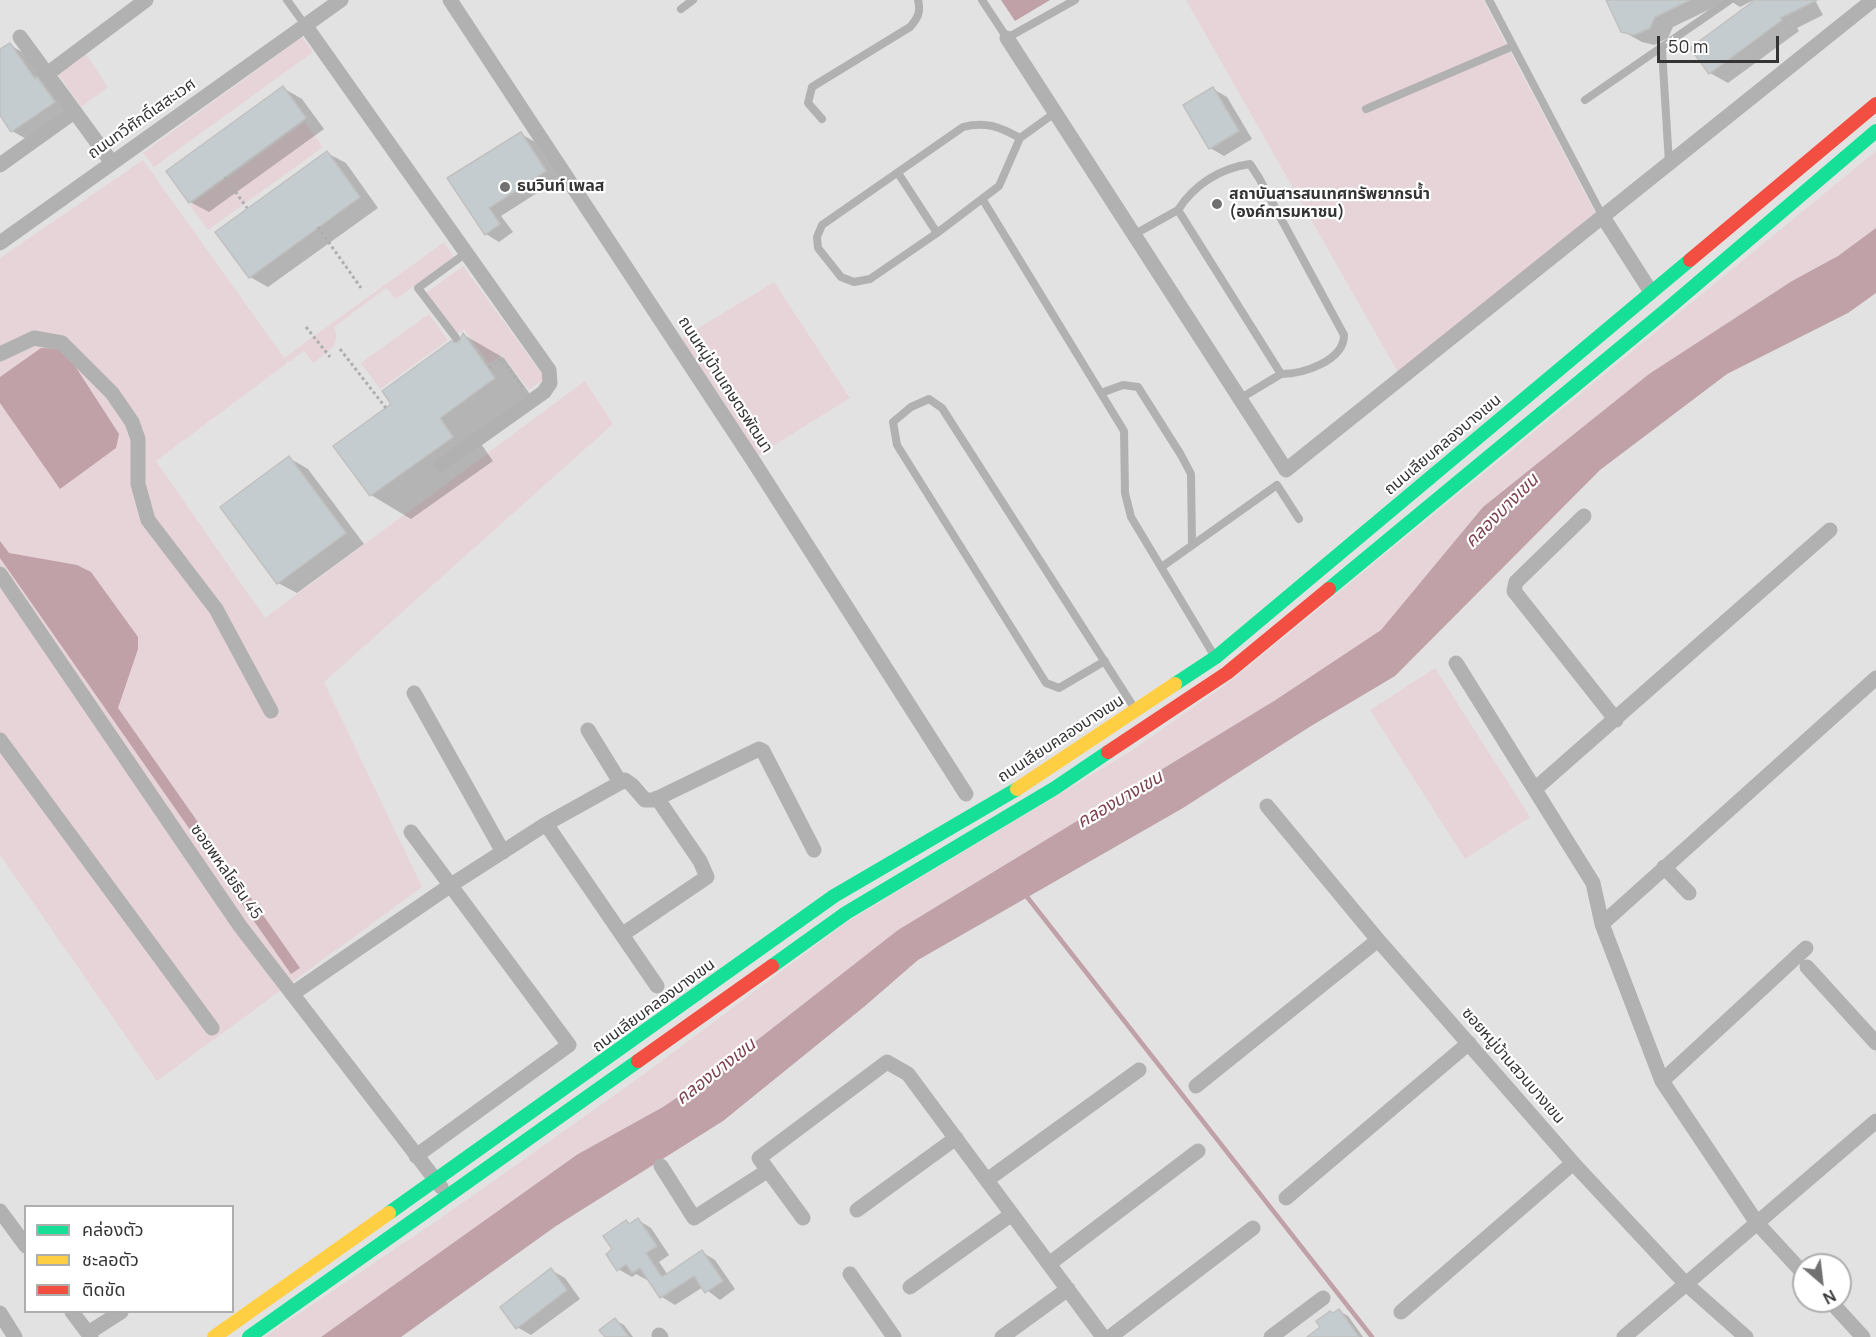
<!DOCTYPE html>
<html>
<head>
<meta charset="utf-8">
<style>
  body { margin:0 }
  #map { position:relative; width:1876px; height:1337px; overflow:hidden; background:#e3e2e2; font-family:Manrope,"Noto Sans Thai",sans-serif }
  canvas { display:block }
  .legend { position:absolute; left:24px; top:1205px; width:210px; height:108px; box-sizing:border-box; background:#fff; border:2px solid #aeaeae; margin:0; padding:8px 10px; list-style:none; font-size:18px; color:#353434 }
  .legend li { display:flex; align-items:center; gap:12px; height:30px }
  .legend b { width:30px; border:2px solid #aeaeae }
  .north { position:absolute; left:1792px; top:1253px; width:60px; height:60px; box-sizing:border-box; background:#fff; border:2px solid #aeaeae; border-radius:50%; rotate:152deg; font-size:16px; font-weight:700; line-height:24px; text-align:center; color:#353434 }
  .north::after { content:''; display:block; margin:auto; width:21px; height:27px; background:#727171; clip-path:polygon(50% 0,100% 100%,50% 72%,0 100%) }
  .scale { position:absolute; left:1657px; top:36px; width:122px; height:27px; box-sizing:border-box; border:3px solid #353434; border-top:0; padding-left:8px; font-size:18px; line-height:21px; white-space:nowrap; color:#353434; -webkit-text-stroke:4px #fff; paint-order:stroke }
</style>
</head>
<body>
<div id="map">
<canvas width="1876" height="1337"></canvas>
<ul class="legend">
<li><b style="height:8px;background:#16e098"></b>คล่องตัว</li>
<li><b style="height:8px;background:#ffcf43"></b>ชะลอตัว</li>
<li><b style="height:8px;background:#f24e42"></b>ติดขัด</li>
</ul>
<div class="north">N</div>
<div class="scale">50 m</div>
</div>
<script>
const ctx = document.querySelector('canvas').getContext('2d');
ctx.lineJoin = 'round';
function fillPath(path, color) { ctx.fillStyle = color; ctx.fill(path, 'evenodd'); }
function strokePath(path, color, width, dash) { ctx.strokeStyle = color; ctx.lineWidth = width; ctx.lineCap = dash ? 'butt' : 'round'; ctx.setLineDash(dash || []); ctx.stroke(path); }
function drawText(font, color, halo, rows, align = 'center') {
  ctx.font = font + ' Manrope,"Noto Sans Thai",sans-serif'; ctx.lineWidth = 4.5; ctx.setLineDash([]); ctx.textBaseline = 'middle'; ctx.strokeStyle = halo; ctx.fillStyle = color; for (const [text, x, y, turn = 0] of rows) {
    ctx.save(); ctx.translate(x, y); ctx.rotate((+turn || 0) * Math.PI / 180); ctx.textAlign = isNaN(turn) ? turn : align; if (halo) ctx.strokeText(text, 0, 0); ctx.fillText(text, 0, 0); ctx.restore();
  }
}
fillPath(new Path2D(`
  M1186 0H1483L1599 220 1400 376Z
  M302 37 313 52 154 167 143 153Z
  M86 54 108 87 81 107 58 74Z
  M305 122 323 147 208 230 190 205Z
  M1876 151V228L1838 256 1792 281 1649 374 1483 507 1381 630 1274 701 898 930 724 1066 663 1107 578 1154 321 1337H264L441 1218 643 1075 847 922 1131 751 1232 680Z
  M143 160 284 358 444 242 454 257 396 299 386 288 334 327C342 345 327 353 313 363L304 351 289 362 286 359 287 363 156 461 265 618 585 381 613 424 324 682 422 887 157 1081 0 855V258Z
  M463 266 545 378 529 390 502 355 489 364 464 329 457 334 426 293Z
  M774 282 850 398 752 459 679 340Z
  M429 314 448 340 380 389 361 363Z
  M1435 668 1530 817 1465 859 1370 710Z`), '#e7d4d8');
fillPath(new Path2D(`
  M1001 0H1050L1015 21Z
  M1876 228V293L1848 313 1727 374 1600 470 1395 676 1311 726 1183 808 918 960 865 1006 723 1121 556 1226 401 1337H321L578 1154 663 1107 724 1066 898 930 1274 701 1381 630 1483 507 1649 374 1792 281 1838 256Z
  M41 348 64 349 119 434 116 448 60 489 0 403V377Z
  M0 541 9 553 77 565 91 572 138 637V649L118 708 300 968 291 974 0 558Z`), '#bfa1a7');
fillPath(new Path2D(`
  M1607 0H1754L1740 7 1729 0 1673 27 1668 38 1654 45 1642 42 1622 31Z
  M1815 0 1823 15 1797 28 1799 31 1728 83 1710 73 1692 48Z
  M10 45 34 59 79 116 37 145 12 131 0 113V51Z
  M283 88 302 99 324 129 209 212 190 202Z
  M1213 89 1227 97 1252 139 1224 156 1210 148Z
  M521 134 535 142 559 179 501 216 513 232 499 242 486 234 449 179Z
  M327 153 346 163 378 208 268 287 250 277Z
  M464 335 504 358 535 401 479 441 493 461 411 519 371 495 393 404 460 345Z
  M289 458 308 469 364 544 297 593 278 583Z
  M638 1220 651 1228 669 1255 659 1262 668 1275 702 1252 715 1260 735 1289 720 1300 703 1287 675 1305 662 1297 649 1279 647 1280 636 1274 632 1277 618 1269 614 1250 626 1222 631 1225Z
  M551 1270 565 1278 580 1299 531 1335 517 1327Z
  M1339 1311 1348 1316 1363 1337H1309Z
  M615 1320 624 1325 633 1337H607Z`), '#0003');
strokePath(new Path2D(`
  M1024 893 1372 1337`), '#bfa1a7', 4.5);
const building = new Path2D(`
  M1606 0H1690L1655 17 1650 28 1634 35 1621 32Z
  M1755 0H1817L1780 18 1782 20 1709 74 1690 48Z
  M10 43 35 79 37 77 55 102 11 132 0 115V49Z
  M283 86 306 118 189 203 166 171Z
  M1213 87 1239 131 1209 149 1183 105Z
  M521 132 546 171 489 208 500 224 485 235 447 178Z
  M327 151 360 197 249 278 215 232Z
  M463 333 495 378 440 418 453 437 370 496 333 446 391 404 382 391 451 341 459 343Z
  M289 456 346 533 277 584 220 507Z
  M638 1218 657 1246 646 1253 662 1277 702 1250 723 1281 705 1293 694 1276 660 1298 640 1268 632 1273 626 1264 617 1271 606 1254 612 1249 603 1236 626 1220 629 1224Z
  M551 1268 567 1290 516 1329 500 1307Z
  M1339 1309 1359 1337H1307L1320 1327 1316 1321 1330 1311 1333 1313Z
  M615 1318 629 1337H605L599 1330Z`);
fillPath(building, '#c5cccf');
strokePath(building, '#c0c0c0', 1.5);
strokePath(new Path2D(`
  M225 177 247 208
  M318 227 361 288
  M306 327 330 357
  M340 349 386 408
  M489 368 501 359 524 389`), '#afaeae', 3, [3, 3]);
strokePath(new Path2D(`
  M287 0 305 25
  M982 0 1007 38 1075 0
  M1489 0 1603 217
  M681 9 693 0
  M1662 50 1669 163
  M1585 100 1730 0
  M1366 109 1513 46
  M822 119 808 103 812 87 910 27C918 18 921 12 918 0
  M1020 138C1000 127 986 121 963 127L822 225 817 237 818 248 841 277 854 282 870 279 937 233 999 186 1020 138 1056 112
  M898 173 937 233
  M983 200 1124 431 1125 493 1131 517 1215 657
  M1178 210C1194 185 1220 168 1250 164L1259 178 1344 335C1344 361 1303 374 1281 374
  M1135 234 1178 210 1281 374 1241 398
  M456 338 418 288 466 253
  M1101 393 1123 385 1138 387 1181 455 1191 474 1192 545
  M1163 566 1277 485 1299 519
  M1105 661 1059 688 1046 683 897 445 893 422 911 407 929 399 942 408 1135 709`), '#b1b1b1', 8);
strokePath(new Path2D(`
  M450 0 752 459 966 794
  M305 25 549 370 550 383 544 392 441 465
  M20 37 107 156
  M1007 38 1286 470 1873 0
  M47 74 146 0
  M0 165 74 112
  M1603 217 1651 292
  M0 243 341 0
  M0 354 34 338 62 343 112 393 132 422 138 439V484L148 520 216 609 271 711
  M1584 516 1516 582 1514 591 1616 720
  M0 574 240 926 441 1187
  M1456 663 1593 883 1602 924 1662 1081 1757 1223 1804 1274
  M414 693 503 852
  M588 730 620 782
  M0 740 212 1028
  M1535 789 1830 530
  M1267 806 1378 940 1573 1163 1685 1283 1746 1337
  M546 824 657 986
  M411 832 569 1045 416 1156
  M1664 867 1689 893
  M1602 924 1876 678
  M623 934 707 877 700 861 657 798
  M1807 967 1876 1043
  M292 994 451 885 546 824 625 780 632 785 645 800H654L759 749 763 751 814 850
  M1662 1081 1806 948
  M1196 1086 1378 940
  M661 1166 694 1218 767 1171
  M987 1180 1139 1070
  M1286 1198 1469 1043
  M857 1210 956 1138
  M0 1211 26 1246
  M803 1218 759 1158 887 1062 908 1074 1103 1337
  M1049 1264 1198 1151
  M850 1274 894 1337
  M910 1287 1012 1214
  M1830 1301 1863 1337
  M72 1312 91 1337
  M1401 1312 1573 1163
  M0 1313 15 1337
  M88 1333 121 1312
  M659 1335 661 1337
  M1002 1337 1068 1289
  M1110 1337 1253 1228
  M1271 1337 1323 1298
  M1624 1337 1876 1121`), '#b1b1b1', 15);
strokePath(new Path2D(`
  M1329 589 1665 311 1876 131
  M1175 684 1216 657 1690 260
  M772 966 846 913 1055 788 1108 752
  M389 1213 834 896 1017 789
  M249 1337 638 1061`), '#16e098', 14);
strokePath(new Path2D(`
  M1017 789 1175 684
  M214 1337 389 1213`), '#ffcf43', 14);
strokePath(new Path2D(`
  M1690 260 1876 104
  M1108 752 1227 673 1329 589
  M638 1061 772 966`), '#f24e42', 14);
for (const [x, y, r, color] of [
  [505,187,6,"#727171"],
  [1217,204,6,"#727171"]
]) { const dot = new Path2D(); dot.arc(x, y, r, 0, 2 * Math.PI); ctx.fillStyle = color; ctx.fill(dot); strokePath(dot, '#fff', 2); }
drawText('16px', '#353434', '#fff', [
  ["ถนนทวีศักดิ์เสสะเวศ",142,119,-35],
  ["ถนนหมู่บ้านเกษตรพัฒนา",725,385,57],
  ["ถนนเลียบคลองบางเขน",1443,445,-40],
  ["ถนนเลียบคลองบางเขน",1061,739,-33],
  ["ซอยพหลโยธิน 45",226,872,55],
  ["ถนนเลียบคลองบางเขน",654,1006,-36],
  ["ซอยหมู่บ้านสวนบางเขน",1513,1066,49]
]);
drawText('bold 16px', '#353434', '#fff', [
  ["ธนวินท์ เพลส",517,187],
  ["สถาบันสารสนเทศทรัพยากรน้ำ",1229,195],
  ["(องค์การมหาชน)",1229,213]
], 'left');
drawText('italic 18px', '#7d4251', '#fff', [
  ["คลองบางเขน",1502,511,-45],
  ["คลองบางเขน",1120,800,-30],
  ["คลองบางเขน",716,1072,-38]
]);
</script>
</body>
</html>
